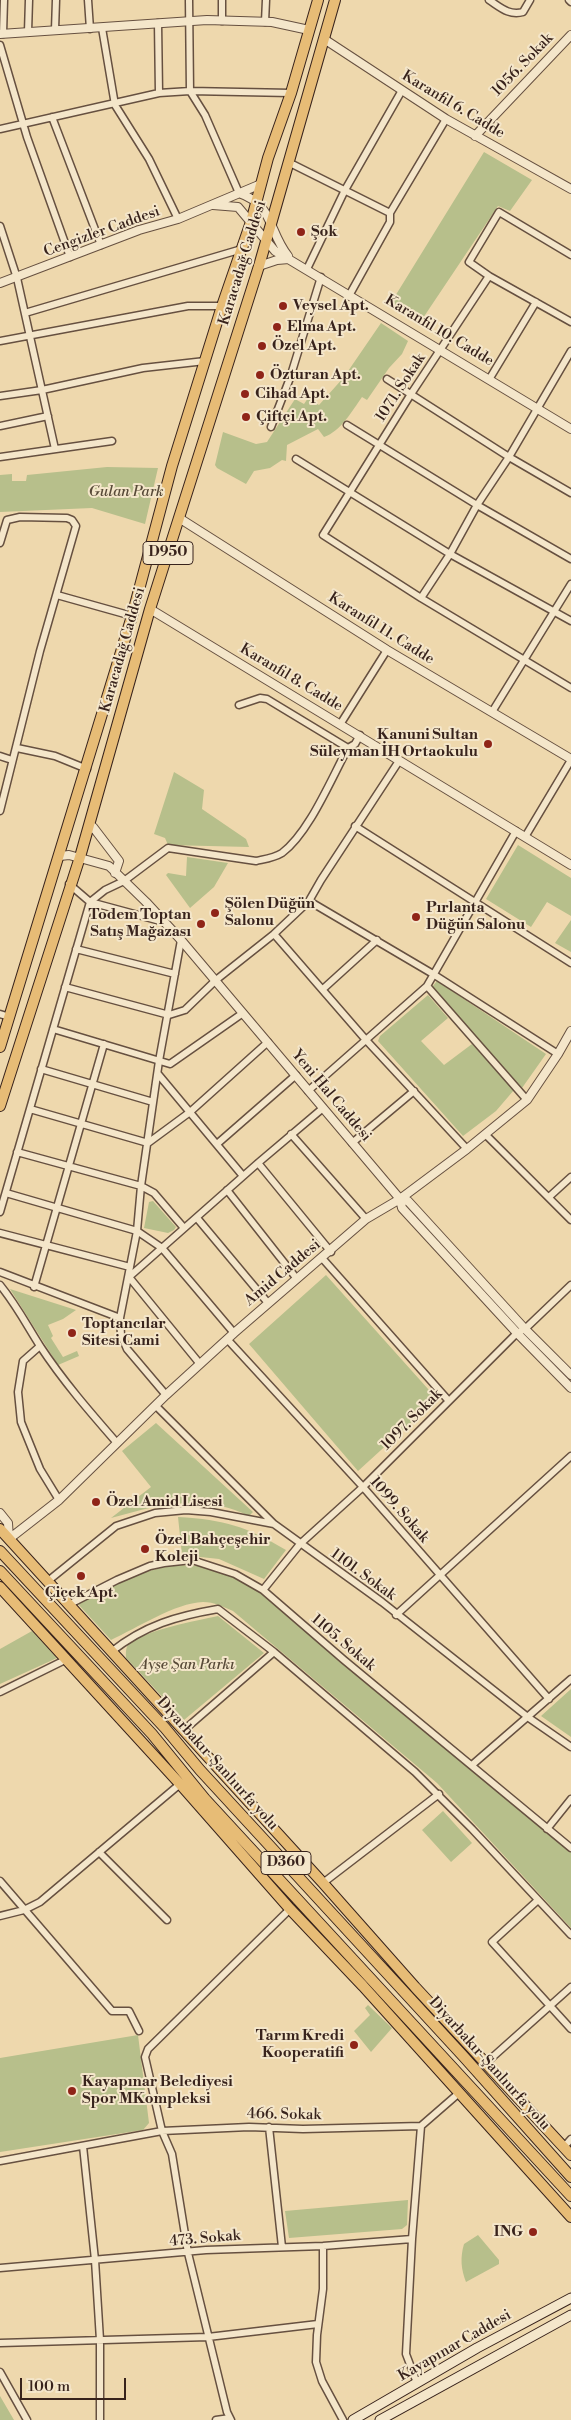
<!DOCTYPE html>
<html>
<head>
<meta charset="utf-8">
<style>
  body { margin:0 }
  #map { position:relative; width:571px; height:2420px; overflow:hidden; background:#eed8ad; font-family:"Libre Bodoni",serif }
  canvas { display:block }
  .scale { position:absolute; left:20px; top:2378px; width:106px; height:22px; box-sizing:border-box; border:2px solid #38231c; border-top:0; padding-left:6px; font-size:15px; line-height:18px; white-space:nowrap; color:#38231c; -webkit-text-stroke:4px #f4e6ca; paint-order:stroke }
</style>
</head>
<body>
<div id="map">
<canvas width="571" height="2420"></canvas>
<div class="scale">100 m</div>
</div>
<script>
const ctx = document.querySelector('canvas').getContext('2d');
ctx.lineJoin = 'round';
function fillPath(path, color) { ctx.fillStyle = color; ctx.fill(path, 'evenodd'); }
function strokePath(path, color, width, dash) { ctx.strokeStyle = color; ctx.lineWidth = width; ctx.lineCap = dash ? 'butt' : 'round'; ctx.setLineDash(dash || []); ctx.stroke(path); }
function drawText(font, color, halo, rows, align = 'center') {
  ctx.font = font + ' "Libre Bodoni",serif'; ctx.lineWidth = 4; ctx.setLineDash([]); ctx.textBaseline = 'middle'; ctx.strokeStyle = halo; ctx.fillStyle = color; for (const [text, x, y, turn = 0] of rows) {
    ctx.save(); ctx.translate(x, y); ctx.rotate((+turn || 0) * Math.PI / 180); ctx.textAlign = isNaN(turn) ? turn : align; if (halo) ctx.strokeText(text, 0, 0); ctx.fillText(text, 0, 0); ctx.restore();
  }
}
fillPath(new Path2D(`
  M484 152 532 180 510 211 498 206 421 321 389 306Z
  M381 323 408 341 402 354 389 368 367 400 362 397C352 411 341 431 324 437L318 429 287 445 286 461 282 460 270 468 254 471 246 484 217 468 215 465 223 432 256 444 267 442 295 399 304 404 308 398 319 405 344 377Z
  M107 467 158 468 145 524 92 508 0 512V475L12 474V481H26L27 475Z
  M174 772 204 790 202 809 246 839 249 847 168 845 165 838 154 834Z
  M518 845 571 878V916L547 902 531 927 486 899Z
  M187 857 228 863 214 887 190 908 166 875 168 873 186 876Z
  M571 920V952L555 943Z
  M437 981 546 1054 522 1088 432 987Z
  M428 995 448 1018 421 1041 444 1065 472 1044 514 1090 496 1111 463 1136 378 1041 380 1036Z
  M153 1201 176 1227 174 1230 168 1233 144 1228 149 1202Z
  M326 1275 437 1399 358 1471 249 1344Z
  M10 1289 76 1310 63 1319 48 1325 53 1336 51 1338 63 1357 77 1351 79 1356 58 1365Z
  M156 1423 253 1512 249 1516C203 1493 158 1505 111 1518L151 1487 122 1451Z
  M178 1517C226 1520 245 1526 286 1550L264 1579 219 1559 182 1555Z
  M174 1565 207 1566 228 1574 263 1594 347 1667 571 1852V1928L437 1783 233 1611C224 1607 214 1602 203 1602 175 1603 137 1628 111 1640L78 1604 136 1574Z
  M218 1616 264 1653 184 1720 126 1658C126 1653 125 1647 130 1643 147 1630 195 1621 218 1616Z
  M32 1631 57 1658 0 1684V1649Z
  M571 1689V1737L541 1716Z
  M443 1811 472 1843 451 1862 422 1830Z
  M368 2005 392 2028 371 2052 354 2031 370 2015 365 2008Z
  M138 2035 149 2123 143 2130 0 2152V2058Z
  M408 2200 407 2225 402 2229 289 2238 285 2211Z
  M478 2235 499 2260V2264L466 2282C461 2269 460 2258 464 2244Z
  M0 2396 14 2420H0Z`), '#b7bf8b');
const minor = new Path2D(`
  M88 0 90 29
  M189 0 190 91 205 115 239 193
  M222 0V21
  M489 0C500 7 509 16 523 12L530 0
  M569 0 571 2
  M265 22 266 0
  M158 23 159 93
  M102 28 115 105 149 159 178 219
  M55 30 56 0
  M28 32 29 0
  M3 34 4 0
  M0 45 27 137 70 257
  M52 117 101 245
  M0 129 159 93 190 91 291 93
  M288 162 390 213
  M0 226 17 278 55 449
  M571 255 499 212 469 262 489 276 411 394 323 535 421 598 571 688
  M307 269 345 190 401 92
  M489 276 571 322
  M350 294 390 222V213L446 119
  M25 313 242 249
  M0 341 188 306H222
  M490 378 536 302
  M387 379 509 457 571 493
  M0 396 42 390 143 368 205 361
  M347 425 477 505 571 559
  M0 426 48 416
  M271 427 290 378 321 277
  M0 457 112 441
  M296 459 450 554 571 621
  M0 543 7 520 20 517 67 518 72 520 76 526 40 651 0 811
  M57 595 132 616
  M421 598 450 554 477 505 509 457 571 351
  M492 712 571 584
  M341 723 387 650
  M17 748 55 756 87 769
  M348 748 355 744 360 735
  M0 756 12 760
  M355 826 571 963
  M525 837 571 760
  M69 884 90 902 164 922
  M309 901 433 974 558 1054
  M274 934 366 1040 467 1149
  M76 949 175 974
  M427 986 527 1100
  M65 987 169 1015 185 1010 216 980 274 934 309 901 321 880 399 761
  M323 989 377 940
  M0 1014 10 1017
  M53 1029 170 1064 243 1013
  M41 1069 153 1102
  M158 1074 243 1176
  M308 1091 427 986 516 831
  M30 1109 148 1143 190 1112 268 1042
  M291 1134 366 1219
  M486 1135 571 1220
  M352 1143 414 1091
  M217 1144 296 1075
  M17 1152 141 1186 154 1193 184 1228
  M258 1163 331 1252
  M227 1190 297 1279
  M6 1193 137 1231 162 1248 234 1333
  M549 1197 571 1177
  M0 1212 90 902 105 890 124 881 168 848 256 861C265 859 274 858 282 853 309 833 331 779 348 748L267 699 260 698 239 705
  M197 1218 268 1303
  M0 1233 130 1267
  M322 1258 448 1400
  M0 1272 120 1318
  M0 1285C17 1306 26 1324 40 1346 63 1381 90 1412 117 1443
  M34 1287 104 1044
  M227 1339 363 1487 549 1699
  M40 1346 23 1361 18 1392 21 1422 40 1469 59 1500
  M200 1364 129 1277 258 1163 323 1108
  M166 1395 127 1349 121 1335 120 1318 137 1231 141 1186 159 1061 181 940
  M156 1406 274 1524 382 1602 529 1718 571 1747
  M48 1581 116 1526 155 1513 186 1510 211 1512 274 1524
  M263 1590 300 1544 363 1487 517 1333 525 1329 571 1285
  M68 1605 117 1580 150 1566 164 1563 192 1560 235 1574 263 1590 344 1660 571 1848
  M396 1615 571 1456
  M111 1652C145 1625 177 1616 218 1609L274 1652 415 1772 472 1829 571 1935
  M0 1692 67 1659
  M184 1730 274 1652
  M472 1765 571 1679
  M547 1829 571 1799
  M99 1852 167 1920
  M0 1881 112 2011H129L139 2031
  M323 1883 439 1794
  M538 1900 492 1942 571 2029
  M0 1916 24 1910 40 1902 180 1784
  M486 2063 571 1987
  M269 2127 282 2247
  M83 2146 95 2260 100 2340V2420
  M564 2147 571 2139
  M0 2161 162 2131 249 2127 303 2129 421 2126
  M323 2246V2289L317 2335 316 2362 322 2381 343 2420
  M0 2268 206 2250 323 2246 412 2239
  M0 2343 208 2337 318 2324
  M0 2372 27 2420
  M417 2383 406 2354 412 2239 421 2126 459 2093
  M216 2420 230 2418
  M231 2420 227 2412 188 2253 172 2154 162 2131 145 2057 148 2049 290 1909`);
const tertiary = new Path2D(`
  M0 34 207 20 272 22 309 30
  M324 39 446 119 571 189
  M475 136 571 35
  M239 193C274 205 268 231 288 256
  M213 205 238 207 275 251 571 429
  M259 266 277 260 289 259
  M0 283 139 230 178 219 261 184
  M179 518 387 650 571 759
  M150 609 571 865
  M89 826 93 827 119 861 115 873
  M60 856 69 855 109 866 146 902 181 940 400 1199 408 1201 525 1329 571 1375
  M400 1199 402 1208 517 1333 571 1388
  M0 1513 8 1523 9 1539
  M9 1539 59 1500 166 1395 234 1333 366 1219 400 1199 467 1149 527 1100 558 1054 571 1031`);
const secondary = new Path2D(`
  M353 2420 477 2348 571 2298
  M380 2420 571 2315`);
const trunk = new Path2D(`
  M0 1047 132 616 172 466 222 306 251 222 268 158 291 93 318 0
  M0 1106 80 857 150 609 259 266 335 0
  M0 1529 323 1883 415 1987 571 2155
  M0 1551 165 1728 200 1770 464 2057 571 2177
  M0 1571 152 1734 205 1799 571 2196
  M0 1587 180 1784 290 1909 363 1986 571 2217`);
strokePath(minor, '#665040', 9);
strokePath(tertiary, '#665040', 10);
strokePath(secondary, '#38231c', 11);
strokePath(trunk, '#38231c', 12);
strokePath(minor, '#f4e6ca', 6);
strokePath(tertiary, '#f4e6ca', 8);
strokePath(secondary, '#f4e6ca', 9);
strokePath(trunk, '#e7bc76', 10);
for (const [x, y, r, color] of [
  [301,232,5,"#8f2418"],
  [283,306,5,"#8f2418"],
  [277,327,5,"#8f2418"],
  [262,346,5,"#8f2418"],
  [260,375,5,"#8f2418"],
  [245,394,5,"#8f2418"],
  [246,417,5,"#8f2418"],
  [488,744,5,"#8f2418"],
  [215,913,5,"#8f2418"],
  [416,917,5,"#8f2418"],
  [201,924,5,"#8f2418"],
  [72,1333,5,"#8f2418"],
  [96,1502,5,"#8f2418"],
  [145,1549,5,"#8f2418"],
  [81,1576,5,"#8f2418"],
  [354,2045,5,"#8f2418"],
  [72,2091,5,"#8f2418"],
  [533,2232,5,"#8f2418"]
]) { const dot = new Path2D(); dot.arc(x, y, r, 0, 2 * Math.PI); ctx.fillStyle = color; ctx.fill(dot); strokePath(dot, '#f4e6ca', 2); }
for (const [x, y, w] of [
  [168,553,50],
  [286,1863,50]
]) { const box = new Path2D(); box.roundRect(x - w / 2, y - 11.5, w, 23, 4); ctx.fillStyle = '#f4e6ca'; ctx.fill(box); strokePath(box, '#38231c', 1); }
drawText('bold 14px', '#38231c', null, [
  ["D950",168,553],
  ["D360",286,1863]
]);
drawText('15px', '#38231c', '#f4e6ca', [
  ["1056. Sokak",523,65,-46],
  ["Karanfil 6. Cadde",453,105,31],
  ["Cengizler Caddesi",102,232,-20],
  ["Karacadağ Caddesi",243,263,-73],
  ["Karanfil 10. Cadde",439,331,31],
  ["1071. Sokak",401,388,-57],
  ["Karanfil 11. Cadde",381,629,32],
  ["Karacadağ Caddesi",123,650,-74],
  ["Karanfil 8. Cadde",291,678,31],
  ["Yeni Hal Caddesi",331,1096,50],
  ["Amid Caddesi",283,1273,-40],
  ["1097. Sokak",412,1420,-45],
  ["1099. Sokak",399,1510,49],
  ["1101. Sokak",363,1575,36],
  ["1105. Sokak",343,1643,40],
  ["Diyarbakır-Şanlıurfa yolu",217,1764,48],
  ["Diyarbakır-Şanlıurfa yolu",489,2064,48],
  ["466. Sokak",284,2115,1],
  ["473. Sokak",205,2239,-5],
  ["Kayapınar Caddesi",455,2346,-30]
]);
drawText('bold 15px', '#38231c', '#f4e6ca', [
  ["Şok",311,232],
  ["Veysel Apt.",293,306],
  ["Elma Apt.",287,327],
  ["Özel Apt.",272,346],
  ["Özturan Apt.",270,375],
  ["Cihad Apt.",255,394],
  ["Çiftçi Apt.",256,417],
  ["Kanuni Sultan",478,735,"right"],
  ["Süleyman İH Ortaokulu",478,752,"right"],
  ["Şölen Düğün",225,904],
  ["Salonu",225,921],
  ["Pırlanta",426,908],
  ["Düğün Salonu",426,925],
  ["Todem Toptan",191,915,"right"],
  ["Satış Mağazası",191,932,"right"],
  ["Toptancılar",82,1324],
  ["Sitesi Cami",82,1341],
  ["Özel Amid Lisesi",106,1502],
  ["Özel Bahçeşehir",155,1540],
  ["Koleji",155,1557],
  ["Çiçek Apt.",81,1593,"center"],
  ["Tarım Kredi",344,2036,"right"],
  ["Kooperatifi",344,2053,"right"],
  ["Kayapınar Belediyesi",82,2082],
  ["Spor MKompleksi",82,2099],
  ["ING",523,2232,"right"]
], 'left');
drawText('italic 15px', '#584a38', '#f4e6ca', [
  ["Gulan Park",126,492],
  ["Ayşe Şan Parkı",187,1665]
]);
</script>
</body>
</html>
